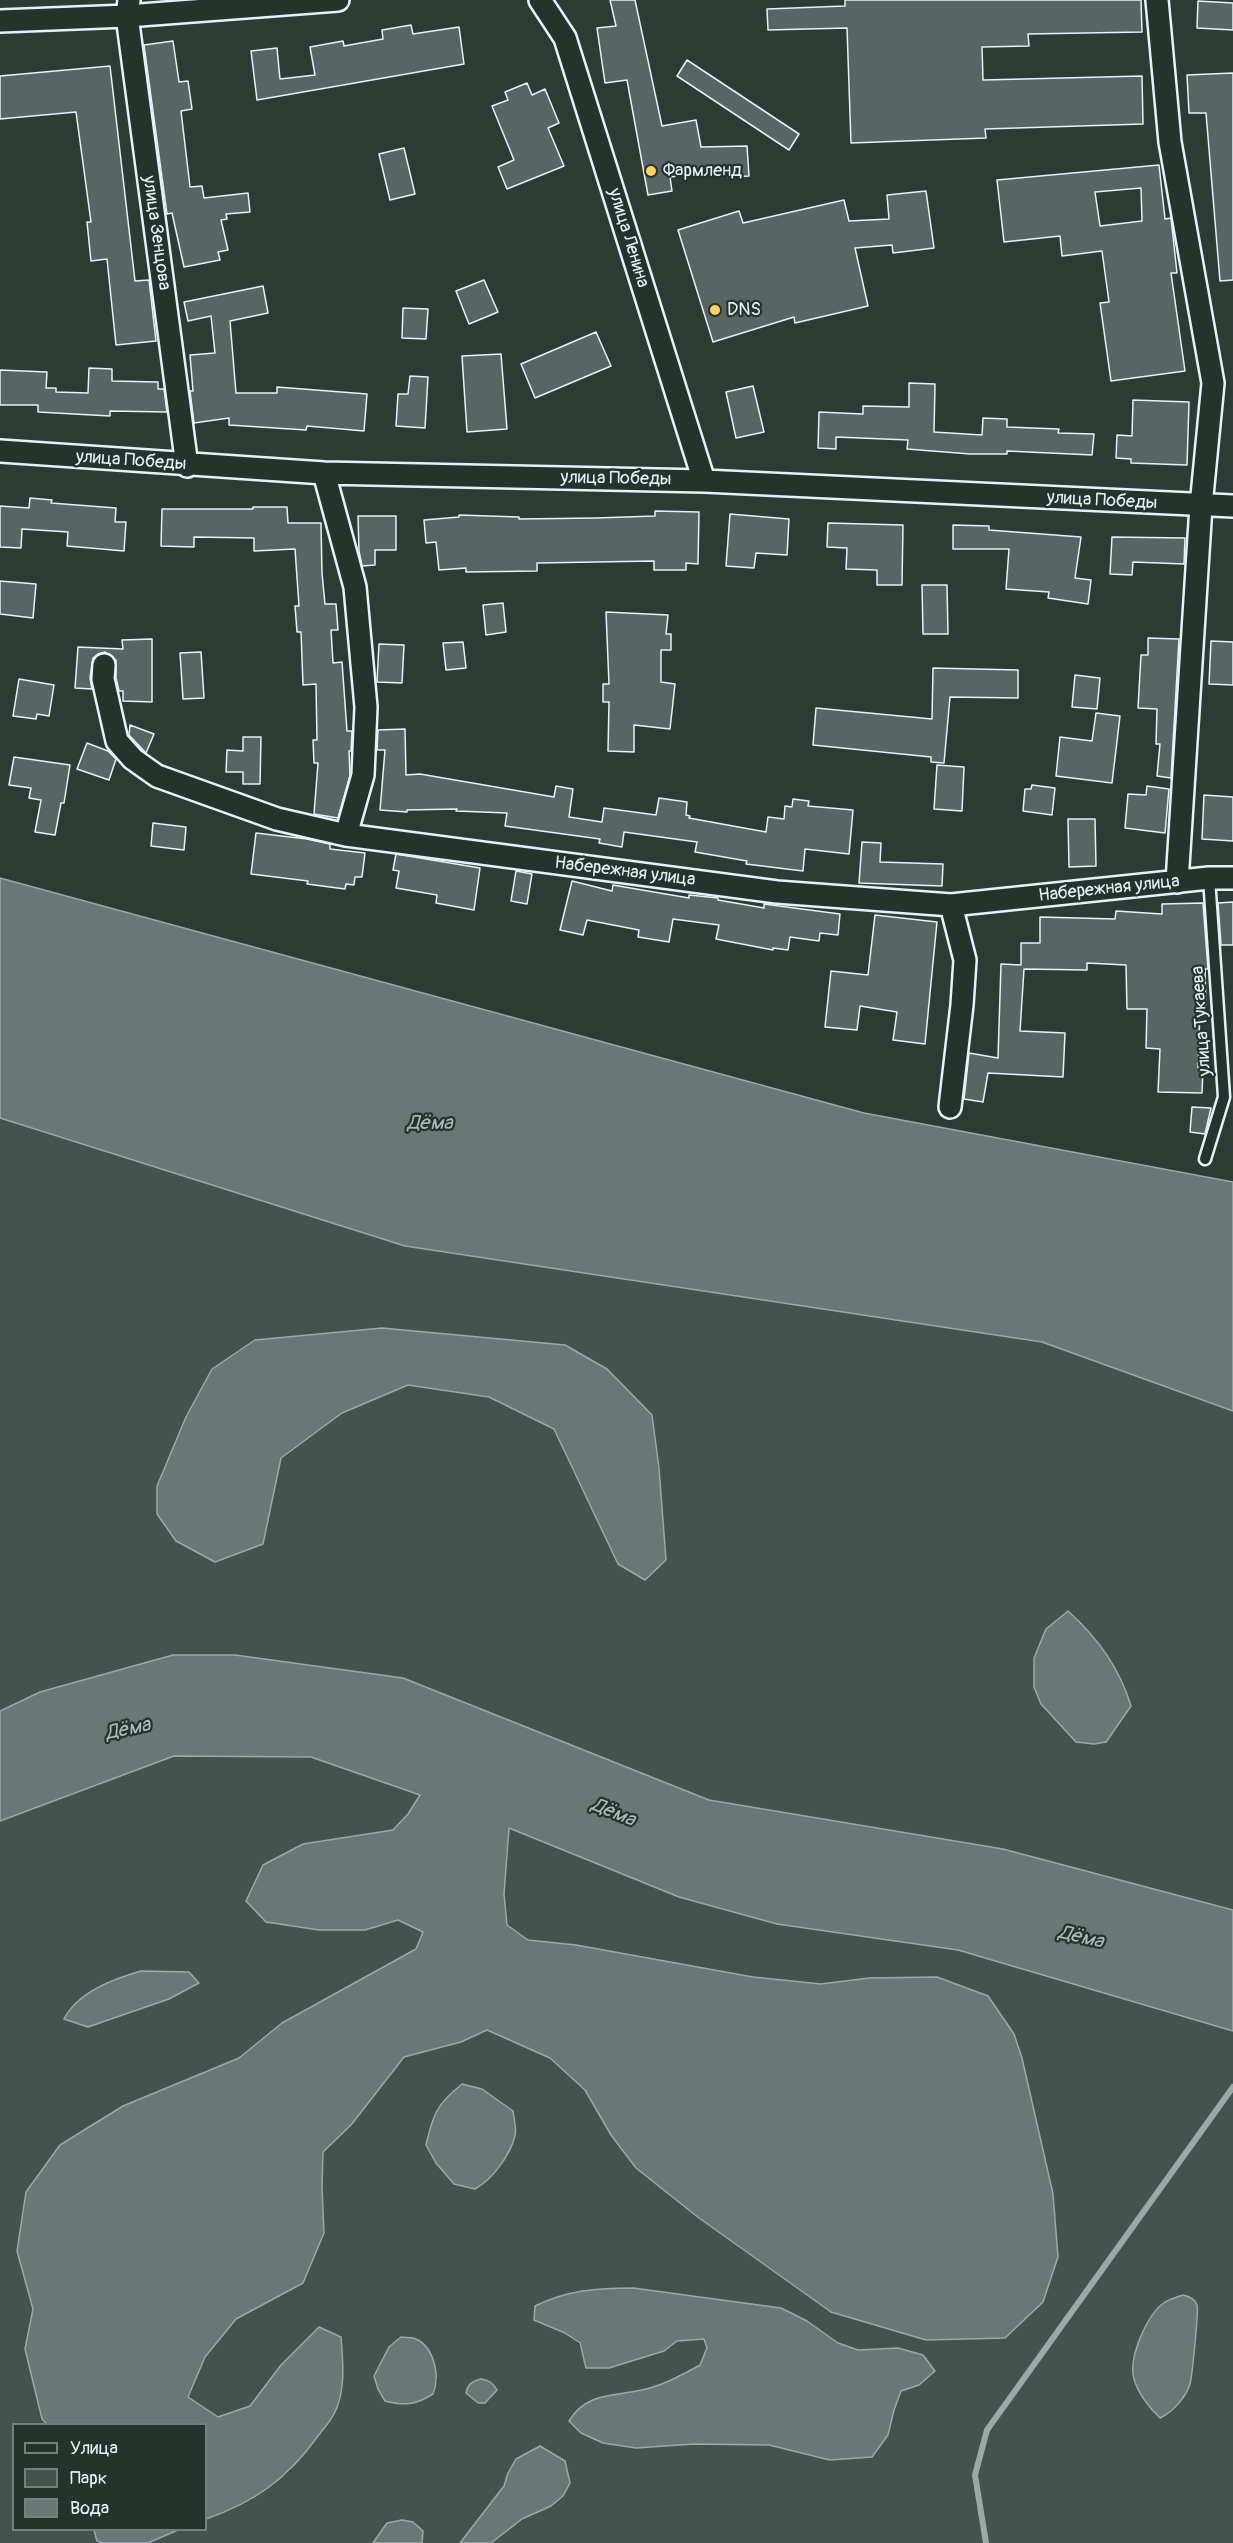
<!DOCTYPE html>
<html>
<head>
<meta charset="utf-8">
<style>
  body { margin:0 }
  #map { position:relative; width:1233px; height:2543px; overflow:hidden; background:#2e3b35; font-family:Pangolin,sans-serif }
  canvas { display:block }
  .legend { position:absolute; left:12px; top:2423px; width:195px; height:108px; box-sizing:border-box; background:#26332d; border:2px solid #747f7e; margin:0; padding:8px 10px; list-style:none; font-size:18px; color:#e8f1f8 }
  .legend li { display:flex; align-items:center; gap:12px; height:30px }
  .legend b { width:30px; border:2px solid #747f7e }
</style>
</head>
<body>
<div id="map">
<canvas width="1233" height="2543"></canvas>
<ul class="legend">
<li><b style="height:8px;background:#26332d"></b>Улица</li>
<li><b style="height:16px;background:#45524e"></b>Парк</li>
<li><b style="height:16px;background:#6b7775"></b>Вода</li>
</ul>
</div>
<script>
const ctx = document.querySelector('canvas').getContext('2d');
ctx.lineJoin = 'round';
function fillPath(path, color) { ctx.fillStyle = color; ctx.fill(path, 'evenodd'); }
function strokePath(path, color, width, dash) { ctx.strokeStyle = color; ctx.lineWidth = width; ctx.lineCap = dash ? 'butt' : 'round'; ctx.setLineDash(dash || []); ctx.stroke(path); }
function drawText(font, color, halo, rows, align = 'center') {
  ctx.font = font + ' Pangolin,sans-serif'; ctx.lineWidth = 4.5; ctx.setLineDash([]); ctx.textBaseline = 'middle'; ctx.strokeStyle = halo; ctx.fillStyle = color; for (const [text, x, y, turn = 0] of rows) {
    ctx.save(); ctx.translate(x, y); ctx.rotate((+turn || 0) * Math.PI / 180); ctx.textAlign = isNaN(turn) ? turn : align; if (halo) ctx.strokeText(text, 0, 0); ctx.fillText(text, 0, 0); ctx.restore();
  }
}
fillPath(new Path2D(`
  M0 1118 405 1246 1042 1342 1233 1411V1910L1003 1849 709 1800 403 1678 235 1655 40 1692 0 1711Z
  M174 1756 311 1757 421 1795 408 1814 393 1830 359 1836 365 1930 398 1920 423 1932 416 1949 282 2023 240 2058 123 2106 17 2251 33 2309 25 2349 42 2419 47 2424H14V2530H94L97 2541 103 2543H0V1821ZM141 1971 189 1972 169 1999 141 2007 69 2009 114 1979Z
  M508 1828 679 1897 777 1924 958 1950 1233 2031V2543H491L505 2530 533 2514 508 2473 504 2486 460 2543H148L178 2530H206V2519C238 2508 264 2490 291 2471L319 2327 281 2365 250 2406 218 2417 188 2397 205 2357 236 2319 303 2283 322 2187 323 2152 351 2125 404 2057 461 2042 487 2030 550 2058 585 2090 611 2135 699 2218 831 2312 937 1977 869 1978 821 1984 753 1977 576 1945 528 1940 507 1925 504 1894ZM665 2293 781 2308 807 2321 838 2343 858 2350 898 2348 923 2355 919 2385 901 2391 894 2410 888 2435 798 2450 769 2445 694 2444 636 2448 594 2399 651 2388 700 2365 707 2348 704 2339 677 2341 664 2351 609 2368 582 2355C579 2332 553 2329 534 2320ZM401 2337C431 2341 432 2357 438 2382L389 2347Z`), '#45524e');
const water = new Path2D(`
  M0 878 864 1113 1233 1182V1411L1042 1342 405 1246 0 1118Z
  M382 1328 565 1345 607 1369 652 1415 659 1468 666 1560 645 1580 618 1564 554 1429 489 1397 408 1385 342 1413 281 1458 263 1544 215 1562 176 1541 157 1514V1486L186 1417 212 1369 255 1340Z
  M1068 1611C1097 1637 1120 1669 1131 1706L1106 1742 1094 1744 1076 1742 1041 1704 1034 1687V1658L1046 1629Z
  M173 1655H235L403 1678 709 1800 1003 1849 1233 1910V2031L958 1950 777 1924 679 1897 509 1828 504 1894 507 1925 528 1940 576 1945 753 1977 821 1984 869 1978 937 1977 988 1996 1014 2034 1022 2058 1053 2194 1058 2257 1043 2302 1005 2338 926 2340 831 2312 699 2218 636 2168 611 2135 585 2090 550 2058 487 2030 461 2042 404 2057 351 2125 323 2152 322 2187 324 2233 303 2283 236 2319 205 2357 188 2397 218 2417 250 2406 281 2365 319 2327 341 2337C343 2362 346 2391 334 2414 330 2422 323 2429 318 2436 287 2479 255 2502 206 2519V2424H47L42 2419 25 2349 33 2309 17 2251 26 2192 60 2145 123 2106 239 2058 282 2023 416 1949 423 1932 398 1920 365 1930H319L266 1922 246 1901 263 1865 303 1844 393 1830 408 1814 420 1795 311 1757 174 1756 0 1821V1711L40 1692Z
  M141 1971 189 1972 199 1983 169 1999 88 2027 64 2019C78 1992 113 1979 141 1971Z
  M462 2084 482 2089 513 2111C514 2119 517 2129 515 2136 510 2155 493 2179 475 2189L454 2184 436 2163 426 2145C433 2114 437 2104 462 2084Z
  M633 2288 781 2308 807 2321 838 2343 858 2350 898 2348 923 2355 935 2371 919 2385 901 2391 894 2410 888 2435 872 2457 830 2460 769 2445 694 2444 636 2448 603 2443 581 2433 569 2421C589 2388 622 2398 653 2387 670 2382 685 2373 700 2365L707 2348 704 2339 677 2341 664 2351 609 2368H586L580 2343 565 2333 534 2320 535 2306C567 2290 598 2288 633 2288Z
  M1183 2295C1188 2296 1195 2299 1197 2305 1199 2309 1192 2377 1190 2384 1186 2397 1173 2412 1160 2418 1150 2409 1138 2393 1134 2379 1128 2358 1147 2314 1165 2302 1170 2299 1177 2297 1183 2295Z
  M401 2337C405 2338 412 2337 416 2339 435 2348 440 2377 433 2394 416 2405 404 2406 385 2401L378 2389 374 2376 389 2347Z
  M481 2379C489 2380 493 2383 497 2390L485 2403H478L466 2393C468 2384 472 2381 481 2379Z
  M540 2446 565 2461 570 2483 563 2496 551 2506 522 2519 491 2543H460L504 2486 508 2473 516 2459Z
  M402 2520 413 2522 423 2531 422 2543H373L387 2523Z
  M94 2530H178L148 2543H103L97 2541Z`);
fillPath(water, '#6b7775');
strokePath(water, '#9da8a9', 1.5);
strokePath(new Path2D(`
  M986 2543 975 2475 987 2430 1233 2087`), '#9da8a9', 6);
const building = new Path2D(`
  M610 0H635L662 126 696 120 701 147 747 146 749 176 728 177V170L670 177 672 191 648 195 627 80 605 83 597 28 616 26Z
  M845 0H1141L1142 32 1028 34 1029 46 982 47 983 80 1142 76 1143 124 985 129 986 138 851 143 847 28 768 30 767 9 845 6Z
  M1198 1 1233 3V30L1197 28Z
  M411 25 413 34 459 27 464 64 257 100 251 51 277 48 280 79 315 75 310 47 343 41 344 46 383 39 382 30Z
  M173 41 179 82 188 81 192 109 181 111 190 187 202 186 204 198 248 193 250 212 226 214 227 219 221 220 228 250 218 252 220 260 184 267 172 213 167 214 144 45Z
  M687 60 799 134 789 150 677 76Z
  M110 66 135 281 149 280 156 341 116 345 107 259 91 261 87 222H91L76 112 0 119V76Z
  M1233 73V280L1220 281 1206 113H1189L1187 75Z
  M527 83 532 95 545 89 559 123 548 128 564 166 507 189 498 167 514 160 492 106 508 100 505 92Z
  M404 148 415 194 390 200 379 154Z
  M1159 165 1165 219 1171 218 1177 273H1171L1185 371 1111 381 1100 303 1109 302 1102 251 1062 256 1060 236 1004 242 997 180ZM1141 188 1142 221 1100 226 1095 192Z
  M926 191 934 248 893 253 892 245 855 248 868 306 795 323 794 317 713 342 678 230 739 211 743 223 844 200 849 221 889 219 887 195Z
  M484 280 498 312 469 324 456 291Z
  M263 286 268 313 230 321 236 393H277V387L367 394 364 431 307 426 306 430 229 425V418L194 423 190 391H193L190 355 215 353 211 316 188 321 184 302Z
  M403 308 428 309 426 339 402 338Z
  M596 332 611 366 535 398 521 364Z
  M501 354 507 429 467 432 462 356Z
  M89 368 112 369V381L158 382V389H164L167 412 110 411V416L38 412V405H0V370L47 372 46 388H56V392L88 393Z
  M410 376 428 377 425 428 396 426 398 394H408Z
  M909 383 935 384 934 432 982 435 983 418 1007 419V427L1059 429 1058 433 1094 434 1092 455 1007 451V454H970L907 449 908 440 836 437V449L818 448 819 412 863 414V406L909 407Z
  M753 386 764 432 736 438 726 392Z
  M1133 400 1189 402 1187 465 1131 463V459L1116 458 1117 435 1132 436Z
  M30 498 52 500 51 503 116 508 115 522H126L124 551 67 546 68 532 22 529 21 548 0 547V506L29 508Z
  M253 507H287L288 523H321L322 573 325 604H336L338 630H331L333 663 342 662 347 731H352L351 751H349L350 776 338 818 314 814 318 763H314L313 740H317L316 684 303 685 301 632H297L295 606H299L295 549 254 551V538L194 537V547L161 546 162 509H253Z
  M655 511 699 512 698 564 686 563V570H654V561L537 563V571L466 572V568L439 570 436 542 426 543 424 520 459 517V515L519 517V519L596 518 655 516Z
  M730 514 789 519 787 555 756 553 754 568 726 566Z
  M358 516H396V550H375V565L362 566 359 551Z
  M828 523 903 525 902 585H877V570L846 569 847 548 827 547Z
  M953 525 989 526V530L1081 537 1075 578 1091 580 1088 604 1048 598 1049 592 1006 589 1009 549H953Z
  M1112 537 1185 538 1184 564 1133 562 1132 575 1110 574Z
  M0 581 36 584 33 618 0 614Z
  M922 585H947L948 634H923Z
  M503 603 506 632 486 635 483 605Z
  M606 612 668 615 666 634H671V650H661V682L675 684 670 729 634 725V752L608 751 609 702H603V684H609Z
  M1148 638 1179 639 1171 778 1157 776 1160 744H1156L1157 709 1138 708 1141 655H1148Z
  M152 639V702L123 701V691H119L116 678V660L105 652 98 654 93 658 90 678 92 689 75 688 78 647 123 649 122 640Z
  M1211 641 1233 642V685L1209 684Z
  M463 642 466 668 446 670 443 643Z
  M379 644 404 645 402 683 377 682Z
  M201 652 204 698 183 699 180 653Z
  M933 668 1018 670V698L950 697 944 763 931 762V757L813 745 816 708 932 719Z
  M1075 675 1100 678 1097 709 1072 707Z
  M19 679 54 685 49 716 37 714 36 719 13 716Z
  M1096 713 1120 716 1112 783 1056 776 1060 737 1092 741Z
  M130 725 154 734 146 753 129 735Z
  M405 729 406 775 420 774 554 797 556 786 573 789 569 817 602 822 604 808 656 815 659 798 687 802 686 815 690 816 689 818 766 832 768 817 784 819 785 806 792 807 793 799 809 801 808 806 853 810 849 854 805 849 803 871 746 864 747 861 695 852 697 842 624 832 622 847 599 843 600 839 505 826 507 813 456 811 457 809 407 810V812L380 810 385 750H377L378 730Z
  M243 737H261L260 784H243V772H226L227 750 243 751Z
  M87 743 108 751 116 759 109 780 77 769Z
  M14 757 70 765 64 803H61L55 835 35 832 41 800 29 798 31 788 9 785Z
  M937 765 964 767 962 811 934 809Z
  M1032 785 1055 788 1052 815 1023 811 1025 789H1031Z
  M1147 786 1169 789 1165 833 1125 828 1128 794 1146 795Z
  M1204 795 1233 797V841L1202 839Z
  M1068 819H1095L1096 866 1069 867Z
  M153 823 186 827 184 850 151 846Z
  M256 833 307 839 330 844V849L365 853 362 877H355L354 885 346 884 345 889 307 884 308 881 251 874Z
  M862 842 881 843 880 862 943 864 942 886 859 883Z
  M396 854 480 868 474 910 436 903 437 895 396 888 399 871 393 870Z
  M516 871 532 874 527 904 511 901Z
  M572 881 612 891 613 885 689 898V895L718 898V900L764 908V904L840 914 838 935 820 933 819 941 790 937 788 950 773 948V950L716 939 719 925 673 919 669 942 638 937 639 930 587 920 583 935 560 930Z
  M1233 902V945H1221L1218 903Z
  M1203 903 1208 969H1205L1206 1009H1200L1198 1068H1203L1202 1093 1158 1092 1160 1049 1146 1048 1147 1009H1127L1126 965 1087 963V970L1024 969 1020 1031 1065 1033 1063 1077 988 1073 983 1102 964 1099 969 1053 998 1058 1001 964 1021 965V943H1040V917L1115 919 1116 911 1162 914V904Z
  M875 915 937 922 925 1044 893 1040 897 1012 860 1006 857 1030 825 1027 831 971 868 975Z
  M1192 1107 1211 1108 1205 1134 1190 1132Z`);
fillPath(building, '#596563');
strokePath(building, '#e8f1f8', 1.5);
const service = new Path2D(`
  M1205 1159 1224 1097 1209 878`);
const minor = new Path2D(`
  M129 0 127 16 187 466
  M540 0 565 38 704 481
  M1157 0 1170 142 1213 383 1201 506 1177 882
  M0 21 127 16 338 0
  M0 451 324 473 704 481 1233 506
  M324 473 355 587 366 707 363 775 346 835
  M104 665 103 679 117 741 133 759 157 776 277 819 346 835 777 892 951 905 1209 878H1233
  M950 1107 962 1005 965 960 951 905`);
strokePath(service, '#e8f1f8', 15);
strokePath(minor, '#e8f1f8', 26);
strokePath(service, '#26332d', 10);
strokePath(minor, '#26332d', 21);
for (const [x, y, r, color] of [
  [651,171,6,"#ffd166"],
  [715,310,6,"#ffd166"]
]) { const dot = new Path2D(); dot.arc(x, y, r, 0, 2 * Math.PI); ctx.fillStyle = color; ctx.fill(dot); strokePath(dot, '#26332d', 2); }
drawText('18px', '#e8f1f8', '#26332d', [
  ["Фармленд",663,171],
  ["DNS",727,310]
], 'left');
drawText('18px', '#e8f1f8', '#26332d', [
  ["улица Зенцова",156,233,82],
  ["улица Ленина",628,238,73],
  ["улица Победы",131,461,4],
  ["улица Победы",616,479,1],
  ["улица Победы",1102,501,3],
  ["Набережная улица",625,872,7],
  ["Набережная улица",1109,889,-6],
  ["улица Тукаева",1202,1021,-94]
]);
drawText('italic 20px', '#b0babd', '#26332d', [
  ["Дёма",430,1124],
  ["Дёма",128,1730,-12],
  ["Дёма",613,1813,22],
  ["Дёма",1081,1938,13]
]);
</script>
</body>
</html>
